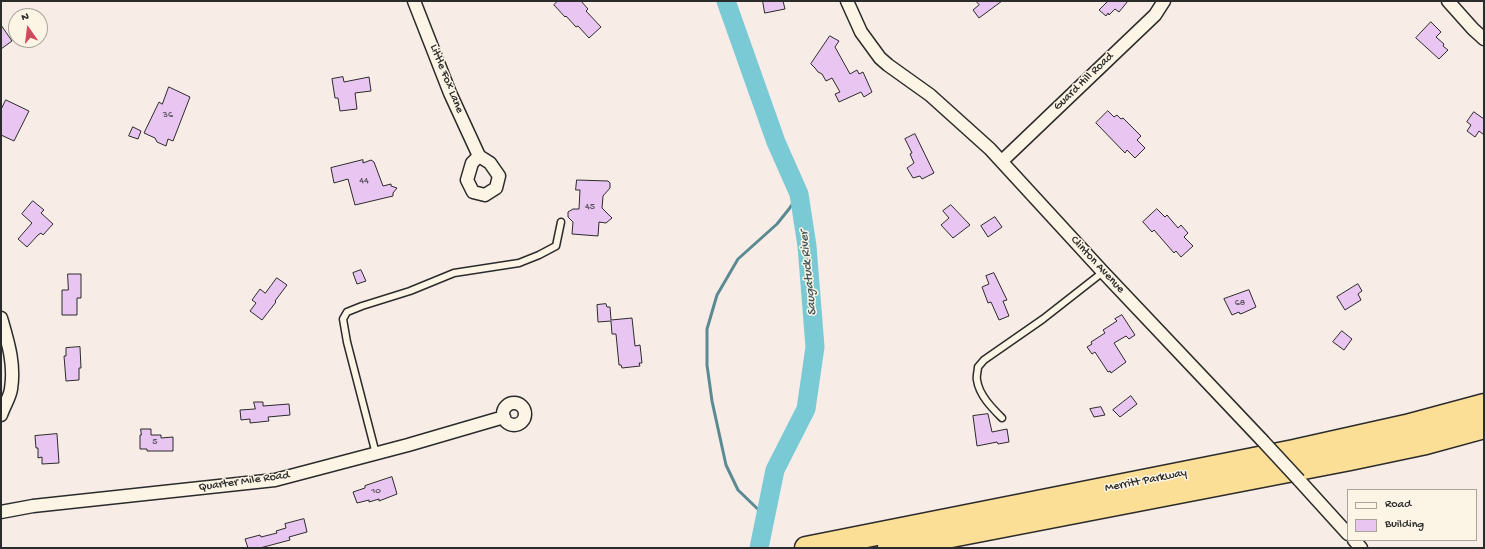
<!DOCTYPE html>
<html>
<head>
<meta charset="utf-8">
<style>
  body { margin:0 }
  #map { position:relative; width:1485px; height:549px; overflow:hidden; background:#f8ece7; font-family:"Gochi Hand",sans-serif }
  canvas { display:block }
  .frame { position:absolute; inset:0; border:2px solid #2b2b2b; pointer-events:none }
  .legend { position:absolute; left:1347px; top:489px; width:130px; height:52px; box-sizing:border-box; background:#fcf5e5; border:1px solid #a8a49b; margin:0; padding:5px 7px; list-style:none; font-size:12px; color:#2b2b2b }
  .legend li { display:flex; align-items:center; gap:8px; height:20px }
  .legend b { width:20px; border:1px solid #a8a49b }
  .north { position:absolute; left:8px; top:8px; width:40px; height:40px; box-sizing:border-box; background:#fcf5e5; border:1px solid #a8a49b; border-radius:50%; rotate:346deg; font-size:11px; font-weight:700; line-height:16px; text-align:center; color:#2b2b2b }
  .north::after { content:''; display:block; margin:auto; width:14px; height:18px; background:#d1495b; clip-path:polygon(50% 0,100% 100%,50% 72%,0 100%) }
</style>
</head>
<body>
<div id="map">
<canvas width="1485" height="549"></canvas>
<div class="frame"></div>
<ul class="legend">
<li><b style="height:5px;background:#fcf5e5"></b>Road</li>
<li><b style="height:11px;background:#e9c6f1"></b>Building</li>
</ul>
<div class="north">N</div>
</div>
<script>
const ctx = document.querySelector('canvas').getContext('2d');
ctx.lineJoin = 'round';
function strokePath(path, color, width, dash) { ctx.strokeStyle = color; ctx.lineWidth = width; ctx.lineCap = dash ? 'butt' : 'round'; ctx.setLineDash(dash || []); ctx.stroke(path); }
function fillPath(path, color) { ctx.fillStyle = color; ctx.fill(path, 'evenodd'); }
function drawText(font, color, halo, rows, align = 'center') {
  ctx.font = font + ' "Gochi Hand",sans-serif'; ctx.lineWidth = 3; ctx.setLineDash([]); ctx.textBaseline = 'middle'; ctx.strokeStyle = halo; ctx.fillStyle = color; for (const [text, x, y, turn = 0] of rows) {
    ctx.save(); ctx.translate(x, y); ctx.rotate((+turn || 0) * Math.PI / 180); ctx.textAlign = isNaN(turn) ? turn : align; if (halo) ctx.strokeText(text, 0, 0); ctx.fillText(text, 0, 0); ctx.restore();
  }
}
strokePath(new Path2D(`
  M766 517 738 490 726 465 712 401 707 365V329L717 295 738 259 777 224 789 209 799 194`), '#5a8a92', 3);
strokePath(new Path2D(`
  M726 1 776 142 799 194 807 246 815 347 806 409 775 470 759 548`), '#7acad6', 19);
const building = new Path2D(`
  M558 1H581L588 9 586 11 601 27 589 38 578 26 576 27 566 16 565 17 554 5Z
  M763 1H783L785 9 765 13Z
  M976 1H1002L979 18 973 10 979 5Z
  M1106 1H1128L1119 12 1115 9 1109 15 1108 13 1106 16 1099 10 1107 2Z
  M1431 22 1441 32 1436 37 1444 44 1443 46 1448 50 1439 59 1416 38Z
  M1 25 12 41 1 49Z
  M830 36 839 41 835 47 850 74 857 70 859 74 863 72 872 92 864 97 861 92 839 102 835 94 840 92 832 78 826 81 822 74 818 72 815 68 811 64Z
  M343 77 344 82 369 77 371 91 355 93 357 109 340 111 338 98H335L332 79Z
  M169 87 190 97 173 141 168 139 166 146 157 142 155 138 144 133 159 102 162 104Z
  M6 100 29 111 14 141 1 135V110Z
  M1108 111 1114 117 1117 115 1121 119 1123 118 1141 136 1137 140 1145 148 1135 158 1127 150 1125 153 1096 123Z
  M1474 112 1484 119V135L1479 131 1475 137 1467 131 1471 125 1467 122Z
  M133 127 141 131 138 139 129 136Z
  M915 134 934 173 922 179 920 176 913 178 907 168 914 163 910 154 912 153 905 139Z
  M363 160V163L371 160 374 162 383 186 391 184V186L397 188 393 193V196L355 205 348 179 334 183 331 168Z
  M577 180 608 181 610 183V188L603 196 602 208 612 218 606 223 599 222 598 236 572 234 573 222 568 217V212L573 209H579L580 190H576Z
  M33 201 44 210 41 213 53 224 43 235 41 233 38 235 27 247 18 239 32 223 22 214Z
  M951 205 970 225 953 238 941 225 949 218 943 211Z
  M1157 209 1165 217 1167 215 1178 228 1181 225 1188 233 1184 237 1193 246 1181 257 1176 251 1174 253 1154 230 1152 232 1143 222Z
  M995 217 1002 227 988 237 981 226Z
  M361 270 366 281 357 284 353 273Z
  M994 273 1007 300 1003 301 1009 316 999 320 991 302 988 303 982 287 989 284 986 276Z
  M68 274H81V298H77V315H62V290H68Z
  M277 278 287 285 275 301 276 302 262 320 250 311 256 303 252 300 260 289 265 293Z
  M1358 284 1362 291 1358 294 1361 300 1345 310 1337 297Z
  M1249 290 1256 307 1243 313 1240 314 1239 312 1232 315 1224 299Z
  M606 304 607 307H610L611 320 632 318 635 346 640 345 642 363H639L640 366 622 368 621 365H619L616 334H612L611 321 598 322 597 305Z
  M1122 315 1135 335 1129 339 1126 336 1114 343 1126 362 1111 373 1110 371 1108 372 1095 352 1092 354 1087 347 1092 344 1091 342 1105 333 1103 330 1117 321 1115 319Z
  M1342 331 1352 339 1344 350 1333 342Z
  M80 347 81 368H79V380L66 381 64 356H66V348Z
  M1131 396 1137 404 1120 417 1113 410Z
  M254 402H263V406L289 404 290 415 268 417 269 421 250 423V419L241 420 240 410 255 409Z
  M1101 407 1105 415 1094 417 1090 409Z
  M988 414 992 432 1007 429 1009 442 998 444 997 442 977 446 973 416Z
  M141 429H151V435H161V438L173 437V451H147V449H140V435H141Z
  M57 434 59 463 42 464V457L38 458V448H36L35 436Z
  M392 477 397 494 379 501V499L369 502V500L357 503 353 492 365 488V486Z
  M304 519 307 532 289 537 290 540 260 548H248L245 539 260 535 261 537 277 533 276 531 286 528 285 524Z`);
fillPath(building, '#e9c6f1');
strokePath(building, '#2b2b2b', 1);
const lane = new Path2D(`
  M1002 418C992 408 979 395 977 380 976 376 978 371 978 367L984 360 1043 319 1103 272
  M376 454 347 342 343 319 347 312 362 306 410 291 454 273 519 263 539 255 556 246 561 222`);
const street = new Path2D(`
  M414 1 450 93 479 156 490 163 499 176 496 188 485 195 473 192 467 180 472 163 479 156
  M847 1 861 32 880 58 888 65 930 95 990 149 1103 272 1262 440
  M1448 1 1473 29 1484 39
  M1002 161 1155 15 1164 1
  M1 318C8 342 15 364 11 389 10 397 4 406 1 415
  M503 414a11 11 0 1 1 22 0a11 11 0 1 1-22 0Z
  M1299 480 1348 534
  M1 512 33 506 275 480 408 445 504 417
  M1354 540 1361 548`);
const highway = new Path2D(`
  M806 548 1294 451 1406 426 1484 405
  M889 548 1350 459 1426 443 1484 427`);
strokePath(lane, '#2b2b2b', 9);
strokePath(street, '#2b2b2b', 15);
strokePath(highway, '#2b2b2b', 25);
strokePath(lane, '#fcf5e5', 6);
strokePath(street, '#fcf5e5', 12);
strokePath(highway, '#fbdf96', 22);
const streetBridge = new Path2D(`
  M1262 440 1299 480`);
strokePath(streetBridge, '#2b2b2b', 15, []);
strokePath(streetBridge, '#fcf5e5', 12);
drawText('10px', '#5a525c', null, [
  ["36",168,115],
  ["44",364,181],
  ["45",590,207],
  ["68",1240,303],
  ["5",155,442],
  ["10",376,491]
]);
drawText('12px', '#2b2b2b', '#fcf5e5', [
  ["Little Fox Lane",446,79,68],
  ["Guard Hill Road",1084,82,-44],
  ["Clinton Avenue",1097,265,47],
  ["Merritt Parkway",1146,481,-11],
  ["Quarter Mile Road",244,482,-8]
]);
drawText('italic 13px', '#435b5e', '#fcf5e5', [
  ["Saugatuck River",809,273,-96]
]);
</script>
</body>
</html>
